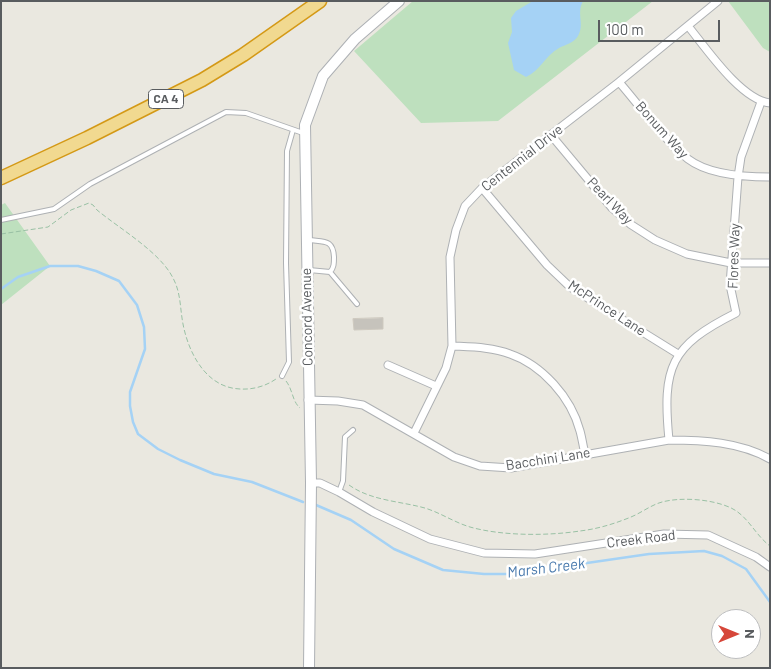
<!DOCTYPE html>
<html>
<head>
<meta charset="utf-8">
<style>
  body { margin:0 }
  #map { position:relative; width:771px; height:669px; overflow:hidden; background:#eae8e0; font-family:Barlow,sans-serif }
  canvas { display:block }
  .frame { position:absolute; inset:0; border:2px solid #595c5f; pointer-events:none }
  .north { position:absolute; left:711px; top:609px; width:50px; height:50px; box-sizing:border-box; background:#fff; border:1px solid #bdbebf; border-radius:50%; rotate:90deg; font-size:14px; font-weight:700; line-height:20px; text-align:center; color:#595c5f }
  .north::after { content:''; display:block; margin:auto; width:18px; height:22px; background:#d6473a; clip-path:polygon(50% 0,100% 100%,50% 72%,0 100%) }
  .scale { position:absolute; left:598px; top:20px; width:122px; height:22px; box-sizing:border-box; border:2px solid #595c5f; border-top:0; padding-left:6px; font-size:15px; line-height:18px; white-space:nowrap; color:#595c5f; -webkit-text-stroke:4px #fff; paint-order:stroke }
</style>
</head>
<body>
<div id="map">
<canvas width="771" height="669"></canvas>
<div class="frame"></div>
<div class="north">N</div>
<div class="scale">100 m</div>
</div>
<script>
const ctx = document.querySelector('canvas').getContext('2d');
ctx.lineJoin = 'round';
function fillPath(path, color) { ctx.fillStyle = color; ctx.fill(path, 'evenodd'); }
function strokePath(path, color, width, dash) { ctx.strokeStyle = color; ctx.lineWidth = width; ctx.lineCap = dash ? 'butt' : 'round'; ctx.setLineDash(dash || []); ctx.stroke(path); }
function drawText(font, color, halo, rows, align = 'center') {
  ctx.font = font + ' Barlow,sans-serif'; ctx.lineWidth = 5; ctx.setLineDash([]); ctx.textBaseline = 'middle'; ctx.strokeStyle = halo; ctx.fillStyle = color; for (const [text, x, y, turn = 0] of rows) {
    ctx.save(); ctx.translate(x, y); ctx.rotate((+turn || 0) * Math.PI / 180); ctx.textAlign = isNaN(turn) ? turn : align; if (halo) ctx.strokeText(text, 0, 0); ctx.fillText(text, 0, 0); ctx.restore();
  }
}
fillPath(new Path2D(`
  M413 1H653L498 121 421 123 354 51Z
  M728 1H770V52L763 48Z
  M5 203 50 266 1 305V205Z`), '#bee0be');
fillPath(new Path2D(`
  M533 1H583C576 14 585 24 578 36 575 42 565 45 559 48 545 56 540 71 526 77L514 70 508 43 512 32 511 18 516 11Z`), '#a5d2f5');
strokePath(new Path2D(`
  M1 289 18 277 50 266H78L96 271 119 281 137 305 144 327 145 349 130 392V406L133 422 138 434 158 449 180 460 214 474 252 482 303 502
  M316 505 351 520 394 549 443 570 484 574H511L649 554 704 551 722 556 746 569 770 602`), '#a5d2f5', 2.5);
const building = new Path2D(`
  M383 318V329L354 330 353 319Z`);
fillPath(building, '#c6c3bc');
strokePath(building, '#cec9bf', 1);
const lane = new Path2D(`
  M1 220 54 209 90 184 226 112 246 113 303 133
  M309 240C324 242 333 239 334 257 334 263 334 268 330 272
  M309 270 330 272 357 304
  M282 376 289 362 286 263 287 151 293 130
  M339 492 343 481 345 437 353 430`);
const street = new Path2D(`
  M688 26C706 48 741 100 770 103
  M619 82C639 105 665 141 688 159 709 175 745 177 770 177
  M551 135 612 208 630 224 655 240 687 254 731 263H770
  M482 188 547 265 570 287 678 354
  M452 346C471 347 492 347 510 354 542 365 571 397 580 431 582 438 583 446 585 454
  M388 365 436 386
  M308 400 338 401 363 405 454 457 480 466 511 468 669 440C703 440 740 442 770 459
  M414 433 446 368 452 346 450 257 456 230 465 206 482 188 619 82 718 1
  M669 440C662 367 670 346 736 313L730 285 738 177 741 157 761 102
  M311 483H320L339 492 373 512 430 539 484 553 535 554 664 534 708 535 756 557 770 567`);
const secondary = new Path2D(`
  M309 668 311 483 305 125 323 76 355 39 399 1`);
const highway = new Path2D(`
  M1 178 87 138 202 80 243 55 320 1`);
strokePath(lane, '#aeb1b4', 6);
strokePath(street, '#aeb1b4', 9);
strokePath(secondary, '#adb0b4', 12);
strokePath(highway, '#d49916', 15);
strokePath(new Path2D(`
  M1 234 48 227 71 210 89 203 93 205 97 210C120 229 160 252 173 278 180 291 180 304 182 318 186 347 202 382 232 388 247 391 263 388 276 379
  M286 381C293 390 292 401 300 408
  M349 485C370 500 397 501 421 507 438 511 453 522 470 527 502 536 547 536 580 531 597 529 614 524 631 517 641 513 651 505 662 502 681 497 710 499 729 507 748 515 754 534 770 546`), '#99c0a4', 1, [5, 2.5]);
strokePath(lane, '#fff', 4);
strokePath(street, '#fff', 7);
strokePath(secondary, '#fff', 10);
strokePath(highway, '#f1d990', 12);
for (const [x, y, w] of [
  [166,99,35]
]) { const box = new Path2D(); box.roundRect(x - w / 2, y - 9.5, w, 19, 4); ctx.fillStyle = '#fff'; ctx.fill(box); strokePath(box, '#595c5f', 1); }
drawText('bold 12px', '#595c5f', null, [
  ["CA 4",166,99]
]);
drawText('14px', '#595c5f', '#fff', [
  ["Bonum Way",662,130,48],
  ["Centennial Drive",522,158,-38],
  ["Pearl Way",610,201,46],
  ["Flores Way",734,256,-88],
  ["McPrince Lane",607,308,33],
  ["Concord Avenue",307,317,-91],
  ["Bacchini Lane",548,459,-9],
  ["Creek Road",641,539,-7]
]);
drawText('italic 15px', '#4879ad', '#fff', [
  ["Marsh Creek",546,568,-7]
]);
</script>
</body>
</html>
